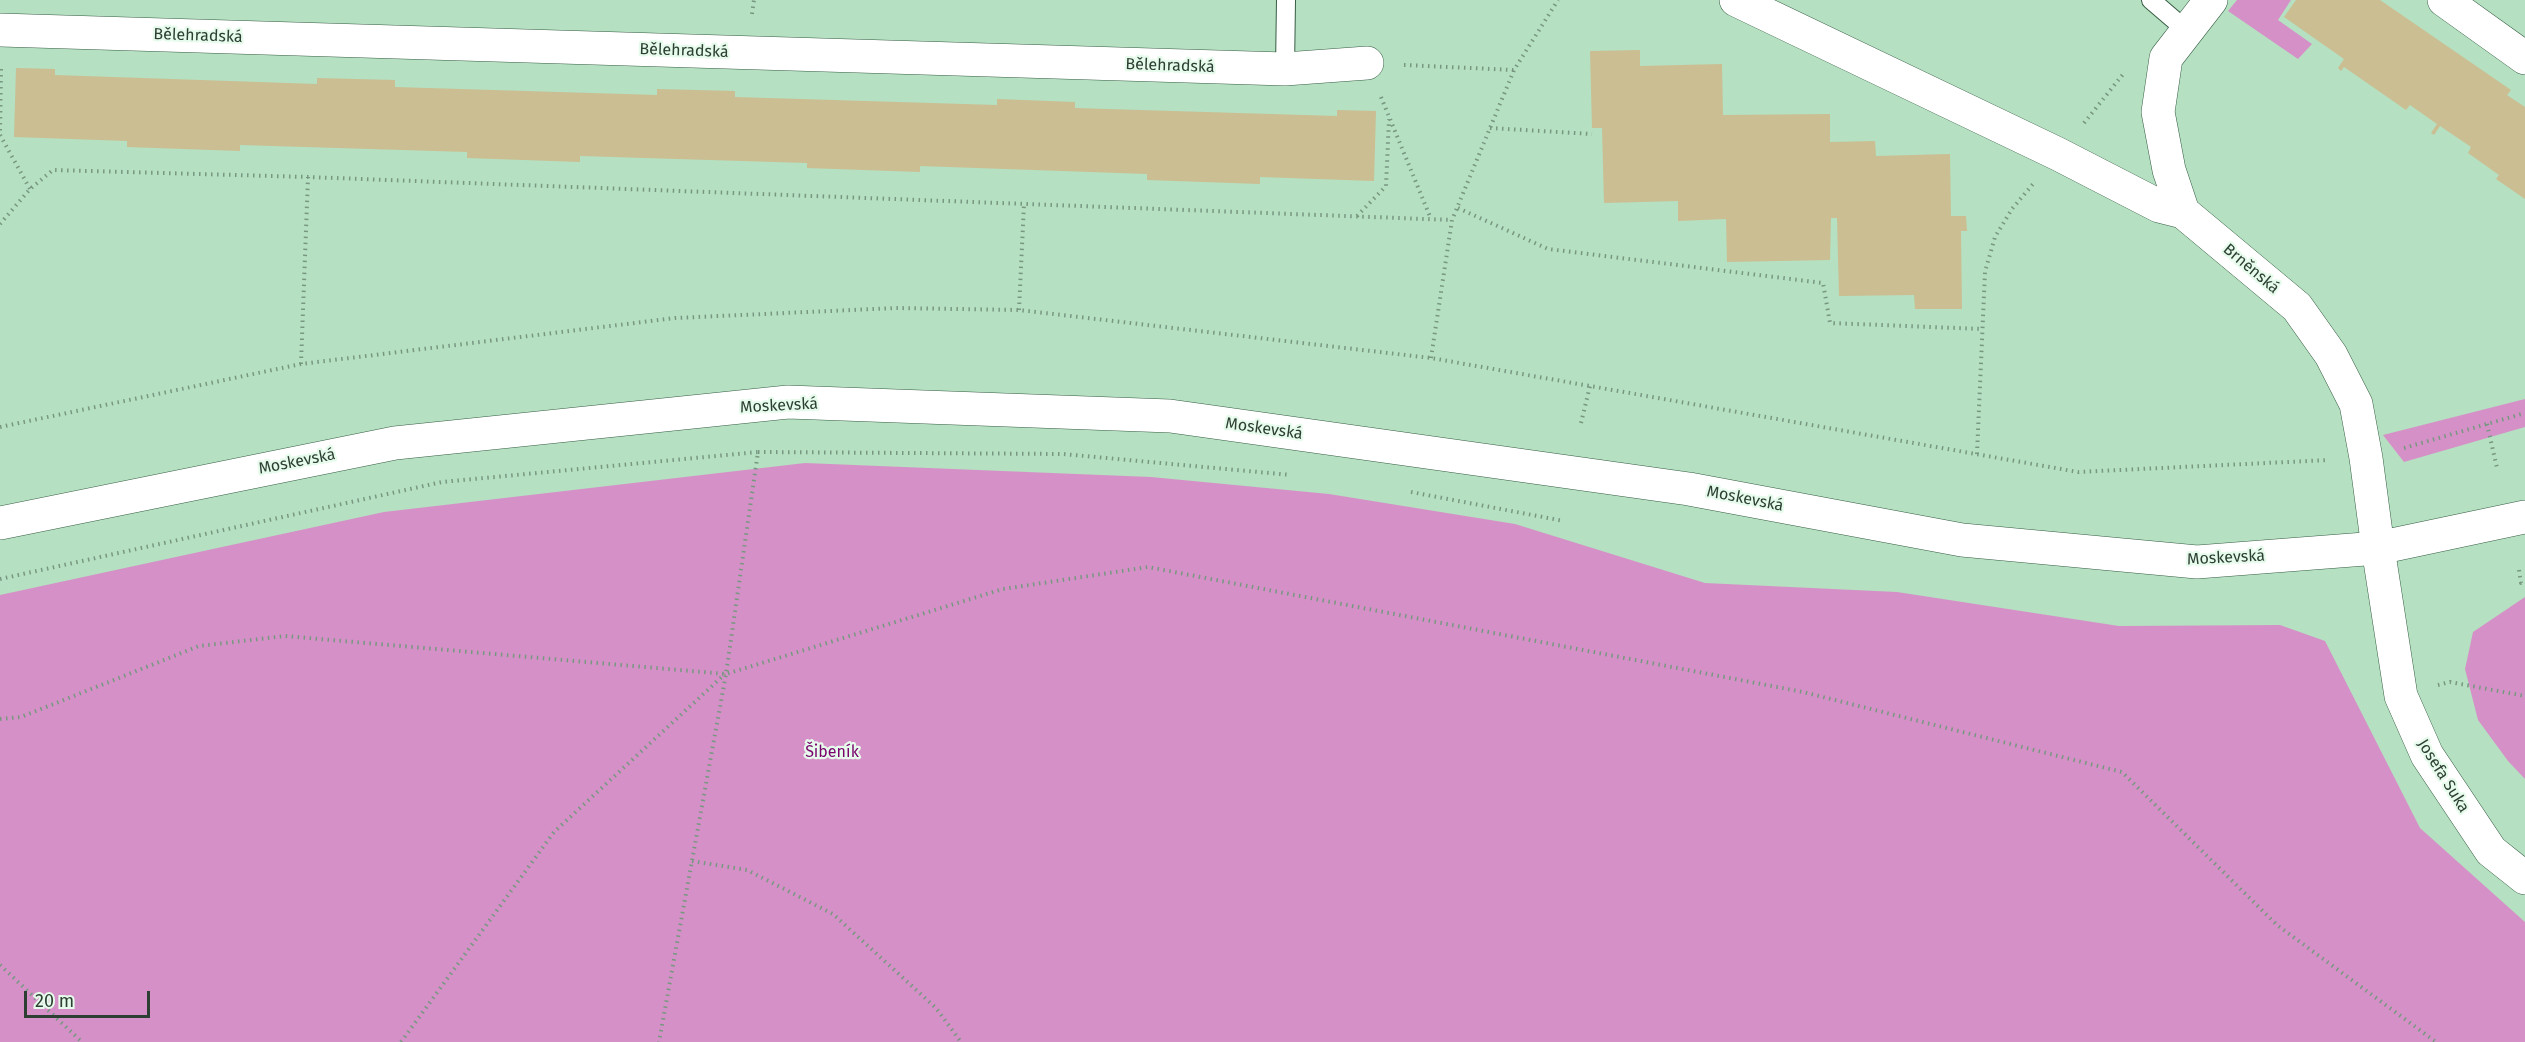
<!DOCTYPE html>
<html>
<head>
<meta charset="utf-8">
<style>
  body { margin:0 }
  #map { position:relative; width:2525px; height:1042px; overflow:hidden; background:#b5e0c1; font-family:"Fira Sans",sans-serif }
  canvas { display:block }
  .scale { position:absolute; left:24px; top:991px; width:126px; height:27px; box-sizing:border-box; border:3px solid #2d3e32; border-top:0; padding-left:8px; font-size:18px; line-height:21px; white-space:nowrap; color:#2d3e32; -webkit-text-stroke:4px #e6fbeb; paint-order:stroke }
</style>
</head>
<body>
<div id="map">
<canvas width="2525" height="1042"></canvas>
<div class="scale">20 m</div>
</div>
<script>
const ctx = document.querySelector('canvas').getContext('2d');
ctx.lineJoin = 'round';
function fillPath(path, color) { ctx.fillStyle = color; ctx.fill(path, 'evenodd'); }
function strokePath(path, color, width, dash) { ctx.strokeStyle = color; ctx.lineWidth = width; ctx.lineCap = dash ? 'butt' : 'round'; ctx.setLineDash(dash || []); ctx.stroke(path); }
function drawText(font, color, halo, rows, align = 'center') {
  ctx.font = font + ' "Fira Sans",sans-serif'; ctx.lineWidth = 4.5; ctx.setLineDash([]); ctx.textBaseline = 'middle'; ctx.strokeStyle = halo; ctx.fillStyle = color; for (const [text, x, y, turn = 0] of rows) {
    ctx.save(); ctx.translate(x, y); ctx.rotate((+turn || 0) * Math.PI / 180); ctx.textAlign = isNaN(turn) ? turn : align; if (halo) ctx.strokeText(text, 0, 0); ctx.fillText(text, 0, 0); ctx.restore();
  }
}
fillPath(new Path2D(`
  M2237 0H2291L2278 20 2312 44 2298 59 2228 11Z
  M2525 399V427L2404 462 2383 435Z
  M805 463 1151 477 1329 494 1515 524 1705 583 1897 592 2119 626 2280 625 2325 641 2420 828 2525 922V1042H0V595L384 512Z
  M2525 597V779L2508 761 2478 720 2465 669 2473 632Z`), '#d591c7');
fillPath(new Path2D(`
  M2296 0H2380L2511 90 2507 95 2525 107V199L2496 179 2499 175 2468 153 2471 147 2440 126 2434 135 2431 133 2437 124 2410 105 2406 110 2344 67 2341 71 2338 68 2344 59 2284 17Z
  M1640 50V66L1722 64 1723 115 1830 114V142L1875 141 1876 156 1950 154 1951 216H1966L1967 231H1961L1962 309H1915L1914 295 1839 296 1837 218H1831L1830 260 1727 262 1726 219 1678 221V201L1604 203 1602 128H1592L1590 51Z
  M16 68 55 69V75L317 84V78L395 80V87L657 95V89L735 91V97L997 105V99L1075 102V108L1337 116V110L1376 111 1374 181 1260 177V184L1147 180V174L920 166V172L807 168V163L580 156V162L467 158V152L240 145V151L127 147V141L14 137Z`), '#cbbe92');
const lane = new Path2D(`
  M2151 0 2186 30
  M1285 69 1286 0`);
const street = new Path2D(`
  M1736 0 2058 154 2159 206 2183 212
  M2211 0 2166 58 2158 112 2169 170 2183 212 2297 307 2331 355 2356 404 2366 458 2378 548 2401 696 2427 755 2491 851 2525 878
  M2444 0 2525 58
  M0 30 1285 69 1367 63`);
const secondary = new Path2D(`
  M0 523 395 443 788 402 1170 416 1689 489 1962 540 2197 562 2378 548 2525 517`);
strokePath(lane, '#375d44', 20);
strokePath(street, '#375d44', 34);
strokePath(secondary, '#375d44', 34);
strokePath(new Path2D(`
  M752 14 754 0
  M1404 65 1514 70
  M1 69 0 135 30 189
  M1381 97 1431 219
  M2084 123 2124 73
  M1490 128 1592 134
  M1458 208 1548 249 1823 283 1830 323 1982 329
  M1357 216 1386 186 1389 119
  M0 224 30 189 53 170 308 177 1452 220
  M1019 310 1024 204
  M1431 358 1452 220 1514 70 1558 0
  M301 364 308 177
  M1581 423 1590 386
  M2487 424 2497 468
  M0 427 301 364 675 318 896 308 1019 310 1431 358 2078 472 2329 460
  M2404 448 2525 413
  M758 452 1063 454 1291 475
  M1977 454 1985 272 1995 237 2012 209 2033 184
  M1411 492 1564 521
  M2519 570 2521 583 2525 582
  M0 579 442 482 758 452 726 674 659 1042
  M2438 685 2450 682 2525 696
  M0 719 21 717 199 646 285 636 726 674 1003 589 1148 567 1803 692 2122 772 2277 925 2436 1042
  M692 861 747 870 833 914 936 1008 961 1042
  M0 965 82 1042
  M401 1042 554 832 725 674`), '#789781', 4, [1.5, 4.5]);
strokePath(lane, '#fff', 18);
strokePath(street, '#fff', 33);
strokePath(secondary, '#fff', 33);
drawText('16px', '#2d3e32', '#e6fbeb', [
  ["Bělehradská",198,36,2],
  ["Bělehradská",684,51,2],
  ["Bělehradská",1170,66,2],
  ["Brněnská",2251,269,40],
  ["Moskevská",779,406,-3],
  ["Moskevská",1264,429,8],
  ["Moskevská",297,462,-11],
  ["Moskevská",1745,499,11],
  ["Moskevská",2226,558,-3],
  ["Josefa Suka",2443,776,58]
]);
drawText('16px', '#79026d', '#e6fbeb', [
  ["Šibeník",832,753]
]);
</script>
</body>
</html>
